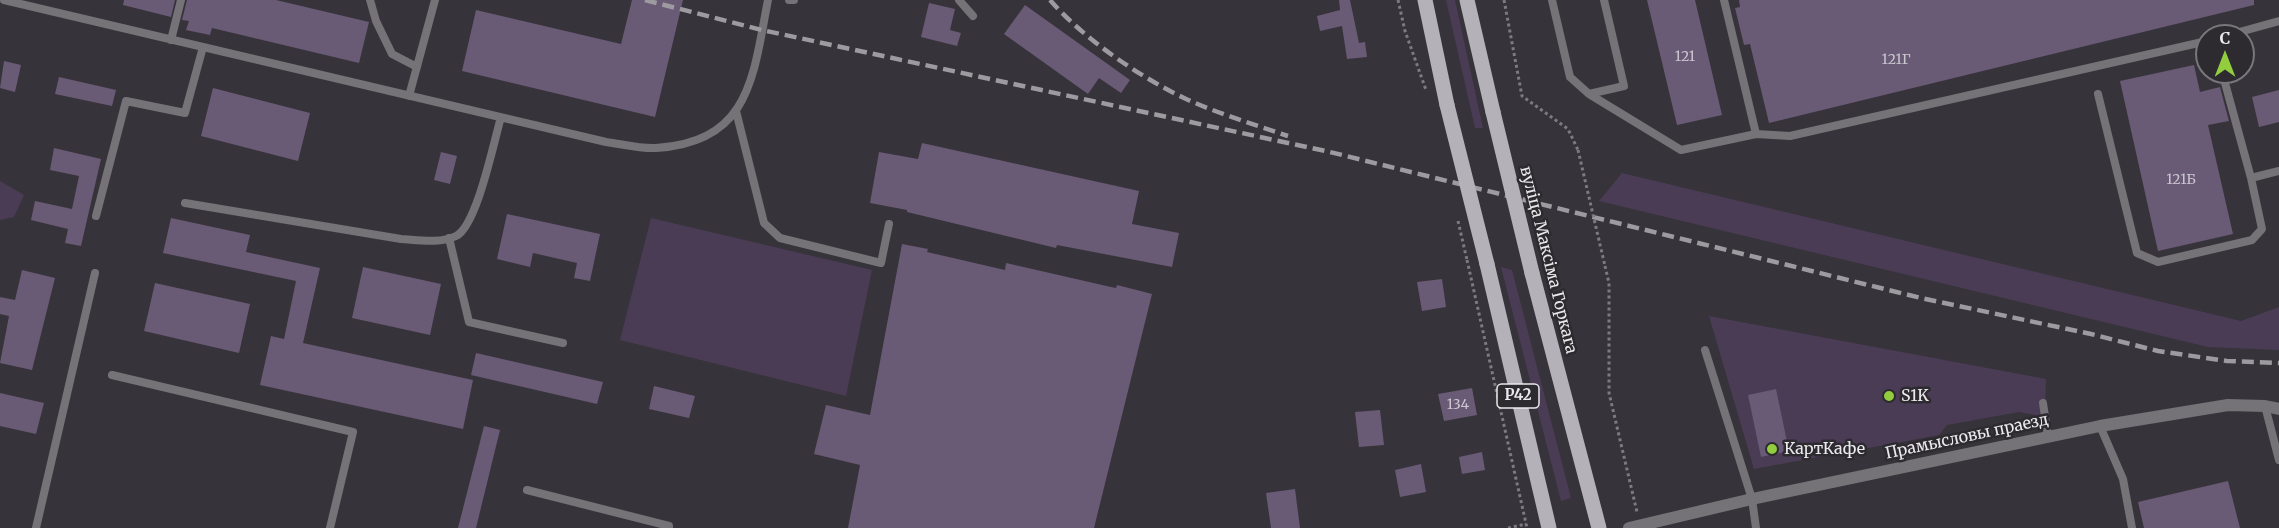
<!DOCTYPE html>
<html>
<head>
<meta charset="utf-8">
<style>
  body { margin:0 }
  #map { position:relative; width:2279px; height:528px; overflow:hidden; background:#37333a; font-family:Merriweather,serif }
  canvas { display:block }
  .north { position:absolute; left:2195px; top:24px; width:60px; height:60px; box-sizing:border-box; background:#2d2a30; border:2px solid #79767c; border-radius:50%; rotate:0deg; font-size:16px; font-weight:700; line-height:24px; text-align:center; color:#ebe9ed }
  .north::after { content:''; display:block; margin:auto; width:21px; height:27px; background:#91cd3f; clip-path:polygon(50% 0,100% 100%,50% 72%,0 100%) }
</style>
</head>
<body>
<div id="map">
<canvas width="2279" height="528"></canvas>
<div class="north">С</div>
</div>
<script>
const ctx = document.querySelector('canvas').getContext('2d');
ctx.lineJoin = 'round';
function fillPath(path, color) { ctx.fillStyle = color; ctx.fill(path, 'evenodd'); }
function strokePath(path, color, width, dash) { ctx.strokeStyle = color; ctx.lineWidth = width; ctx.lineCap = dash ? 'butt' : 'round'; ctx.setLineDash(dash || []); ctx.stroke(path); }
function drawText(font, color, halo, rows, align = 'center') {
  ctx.font = font + ' Merriweather,serif'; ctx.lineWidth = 5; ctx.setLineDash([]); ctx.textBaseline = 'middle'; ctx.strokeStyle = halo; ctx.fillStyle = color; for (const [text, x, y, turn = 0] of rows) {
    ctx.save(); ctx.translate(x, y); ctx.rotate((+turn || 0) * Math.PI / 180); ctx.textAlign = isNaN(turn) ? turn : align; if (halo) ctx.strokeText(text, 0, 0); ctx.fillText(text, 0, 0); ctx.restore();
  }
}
fillPath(new Path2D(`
  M1446 0H1455L1483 128H1475Z
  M1622 173 2241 321 2279 307V350L2208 347 1599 201Z
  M0 181 24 195 14 217 0 220Z
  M651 218 872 270 846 396 620 340Z
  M1501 267 1512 270 1571 498 1561 501Z
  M1709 316 2046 379 2045 417 2019 412 1947 425 1939 435 1754 469Z`), '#4a3c55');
fillPath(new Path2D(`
  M124 0H175L171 17 123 5Z
  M187 0H276L369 22 359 63 212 28 210 35 186 30 189 21 182 20Z
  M632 0H683L655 117 462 71 476 10 621 44Z
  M1339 0H1350L1359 43 1365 42 1367 57 1347 59 1342 26 1320 31 1317 16 1340 10Z
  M1647 0H1695L1722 115 1677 125Z
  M1739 0H2254V5L1769 123 1750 44 1744 45 1735 8 1740 7Z
  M929 3 955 9 950 30 961 33 957 46 921 37Z
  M1025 5 1130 80 1121 93 1099 78 1088 94 1004 34Z
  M4 61 21 65 15 92 0 88Z
  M2194 65 2200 92 2220 87 2226 110 2229 121 2208 125 2233 234 2158 251 2120 81Z
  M59 77 116 90 112 106 55 94Z
  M213 88 310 113 298 161 201 136Z
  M2279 90V122L2259 127 2252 97Z
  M922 143 1139 191 1132 224 1179 233 1172 267 1057 245 1056 248 907 212V210L870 203 879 152 918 159Z
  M54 148 101 159 81 246 65 243 68 229 31 220 35 201 72 209 79 176 50 170Z
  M441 152 457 156 450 184 434 180Z
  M507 214 600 234 590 281 574 278 577 263 533 253 530 267 497 259Z
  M171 218 250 235 246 252 320 268 303 343 473 380 463 429 260 385 271 336 284 339 296 281 163 253Z
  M902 244 928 249 927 252 1005 270 1006 263 1111 287 1116 288 1117 285 1152 294 1094 528H848L860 465 814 454 826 405 870 415Z
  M363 267 441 284 430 335 352 318Z
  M22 270 55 278 32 370 0 363 9 316 0 314V297L15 300Z
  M1442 279 1446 307 1422 311 1417 282Z
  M155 283 250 304 239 353 144 331Z
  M476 353 603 382 597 404 471 375Z
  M654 386 695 396 689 418 649 409Z
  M1472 388 1477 415 1444 421 1438 394Z
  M1776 389 1789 451 1761 457 1748 395Z
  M0 393 44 403 36 434 0 426Z
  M1380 410 1384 445 1359 447 1355 412Z
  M484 426 500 430 476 528H458Z
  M1482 452 1485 470 1462 474 1459 457Z
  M1421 464 1426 492 1400 497 1395 470Z
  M2228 481 2240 528H2144L2138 502Z
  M1295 489 1300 528H1271L1266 493Z`), '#695a76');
strokePath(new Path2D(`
  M1398 0 1405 31 1426 90
  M1504 0 1522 96 1568 129 1578 150
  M1467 260 1527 528
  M1605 266 1609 283V393L1637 512
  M1508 528 1526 524`), '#7d7a80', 3, [3, 3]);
strokePath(new Path2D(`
  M4 0 606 142C622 144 640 149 656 148 751 142 753 76 768 0
  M370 0 376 21 392 54 417 67
  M789 0H794
  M959 0 973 16
  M1552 0 1570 77 1589 94 1624 86 1604 0
  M1724 0 1756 134 1790 136 2207 41
  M2225 36 2279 21
  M171 40 181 0
  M1589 94 1681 150 1756 134
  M2098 94 2137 253 2158 262 2252 240 2262 229 2251 178 2222 72
  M409 96 435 0
  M736 111 764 223 780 238 881 263 889 224
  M2251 178 2279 171
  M185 203 401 239C418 240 440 244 456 236 477 226 494 141 501 117
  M96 216 126 101 185 113 203 47
  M449 238 469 322 563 343
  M1705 350 1752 499 1756 528
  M112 375 353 432 330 528
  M2043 403 2048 437
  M2265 406 2279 460
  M2100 426 2123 479 2132 528
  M527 490 669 526V528
  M36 528 95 273`), '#757377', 8);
strokePath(new Path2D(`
  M1629 528 1752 499 2100 426 2228 405 2265 406 2279 409`), '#757377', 12);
strokePath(new Path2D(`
  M1425 0 1447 105
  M1467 0 1493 112
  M1487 264 1549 528
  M1532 273 1599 528`), '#b4b1b8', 15);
strokePath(new Path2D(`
  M645 0 762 30 1330 152 1921 298 2091 334 2158 351 2227 361 2279 363
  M1050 0C1083 38 1138 76 1184 98 1216 113 1253 124 1288 136`), '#9d9aa0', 4.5, [12, 6]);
strokePath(new Path2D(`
  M1578 150 1605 266
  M1458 221 1467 260`), '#7d7a80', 3, [3, 3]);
strokePath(new Path2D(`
  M1447 105 1487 264
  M1493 112 1532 273`), '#b4b1b8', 15);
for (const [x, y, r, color] of [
  [1889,396,6,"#91cd3f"],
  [1772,449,6,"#91cd3f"]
]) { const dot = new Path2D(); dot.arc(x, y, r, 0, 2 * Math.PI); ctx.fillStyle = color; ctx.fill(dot); strokePath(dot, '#2d2a30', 2); }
drawText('14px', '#cac5cf', null, [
  ["121",1685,57],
  ["121Г",1896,60],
  ["121Б",2181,180],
  ["134",1458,405]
]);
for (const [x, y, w] of [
  [1518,396,42]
]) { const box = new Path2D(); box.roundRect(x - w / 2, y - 12, w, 24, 4.5); ctx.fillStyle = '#2d2a30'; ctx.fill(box); strokePath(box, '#ebe9ed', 1.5); }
drawText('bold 15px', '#ebe9ed', null, [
  ["Р42",1518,396]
]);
drawText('16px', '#ebe9ed', '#2d2a30', [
  ["вуліца Максіма Горкага",1548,260,76],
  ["Прамысловы праезд",1967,437,-12]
]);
drawText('16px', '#ebe9ed', '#2d2a30', [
  ["S1K",1901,396],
  ["КартКафе",1784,449]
], 'left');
</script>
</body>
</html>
